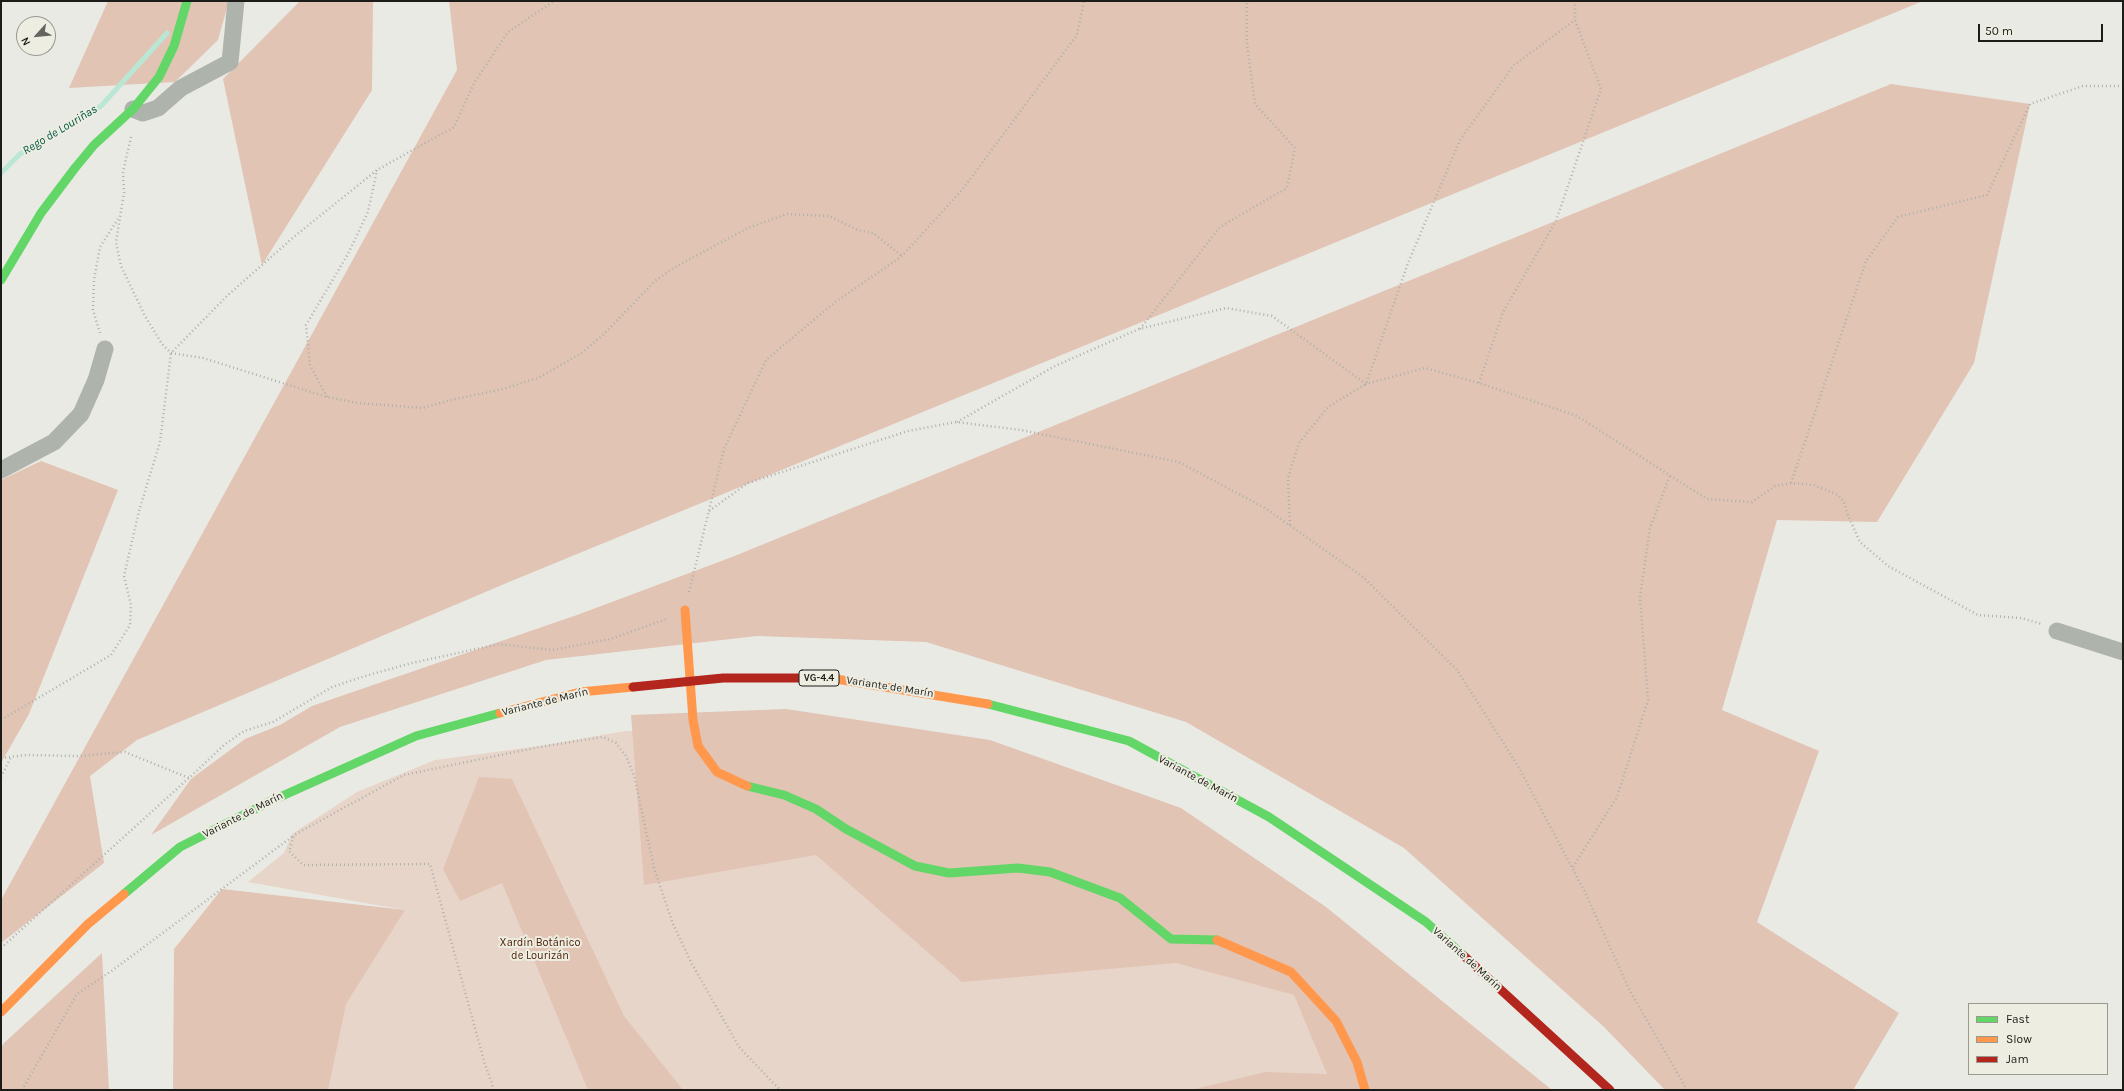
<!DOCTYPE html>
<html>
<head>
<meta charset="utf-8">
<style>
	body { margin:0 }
	#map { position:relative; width:2124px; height:1091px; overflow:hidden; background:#eaeae5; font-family:Karla,sans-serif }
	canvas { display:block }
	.frame { position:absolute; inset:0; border:2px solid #1c1c18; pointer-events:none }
	.legend { position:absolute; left:1968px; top:1003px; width:140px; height:72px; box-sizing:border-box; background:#edede2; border:1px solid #999991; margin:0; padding:5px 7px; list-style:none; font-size:12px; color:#1c1c18 }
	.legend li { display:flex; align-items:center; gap:8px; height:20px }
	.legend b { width:20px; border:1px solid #999991 }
	.north { position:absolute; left:16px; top:16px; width:40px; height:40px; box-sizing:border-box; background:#edede2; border:1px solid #999991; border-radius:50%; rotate:243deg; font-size:11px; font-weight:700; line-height:16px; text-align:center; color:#1c1c18 }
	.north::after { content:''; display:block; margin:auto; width:14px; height:18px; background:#646460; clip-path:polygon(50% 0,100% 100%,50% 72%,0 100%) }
	.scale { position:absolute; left:1978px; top:24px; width:125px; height:18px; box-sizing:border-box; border:2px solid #1c1c18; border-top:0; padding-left:5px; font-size:12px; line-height:14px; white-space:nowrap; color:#1c1c18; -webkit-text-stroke:3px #edede2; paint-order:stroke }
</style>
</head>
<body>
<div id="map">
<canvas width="2124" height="1091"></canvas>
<div class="frame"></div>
<ul class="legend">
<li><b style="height:5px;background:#63d668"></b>Fast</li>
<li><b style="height:5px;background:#ff974d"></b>Slow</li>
<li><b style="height:5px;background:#b3261e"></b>Jam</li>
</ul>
<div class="north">N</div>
<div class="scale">50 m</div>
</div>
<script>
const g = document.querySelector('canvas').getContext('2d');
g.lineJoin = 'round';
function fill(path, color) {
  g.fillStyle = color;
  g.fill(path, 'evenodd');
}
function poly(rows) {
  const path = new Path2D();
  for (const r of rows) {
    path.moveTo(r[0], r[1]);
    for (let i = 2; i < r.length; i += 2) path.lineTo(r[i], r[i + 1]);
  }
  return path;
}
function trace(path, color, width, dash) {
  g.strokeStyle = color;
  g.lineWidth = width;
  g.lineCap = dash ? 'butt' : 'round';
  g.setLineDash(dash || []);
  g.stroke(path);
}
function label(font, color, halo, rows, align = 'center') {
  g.font = font + ' Karla,sans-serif';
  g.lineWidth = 4;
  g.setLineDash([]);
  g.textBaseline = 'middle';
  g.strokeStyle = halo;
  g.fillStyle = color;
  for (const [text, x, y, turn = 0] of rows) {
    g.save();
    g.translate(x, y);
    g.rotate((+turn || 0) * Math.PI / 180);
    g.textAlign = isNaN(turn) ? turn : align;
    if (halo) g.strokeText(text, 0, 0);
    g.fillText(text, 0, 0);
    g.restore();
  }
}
fill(poly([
	[625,731,667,732,816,829,1141,943,1286,976,1357,1090,293,1090,306,1017,404,910,248,882,284,853,292,834,357,792,435,760,540,746]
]), '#e8d5ca');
fill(poly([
	[108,1,229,1,218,40,175,82,69,88],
	[300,1,373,1,372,90,262,265,223,79],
	[449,1,1923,1,509,582,137,740,90,776,104,863,1,943,1,900,457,70],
	[1891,84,2030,104,1974,363,1877,522,1777,520,1722,710,1819,751,1757,922,1899,1013,1853,1090,1665,1090,1604,1027,1404,848,1186,722,926,642,757,636,546,660,340,727,151,835,191,779,245,739,280,725,312,706,577,615,732,557],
	[41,461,118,490,29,714,1,763,1,480],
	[786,709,990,740,1181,808,1326,907,1552,1090,1191,1090,1265,1072,1327,1074,1294,995,1176,963,962,982,816,855,644,885,631,715],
	[479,777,512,779,624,1016,683,1090,588,1090,502,883,460,901,443,869],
	[222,889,405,910,346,1004,328,1090,173,1090,174,949],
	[102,953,109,1090,1,1090,1,1048,4,1043]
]), '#e1c4b4');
trace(poly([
	[1,173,20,154,101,106,167,33]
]), '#bae7d5', 5);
trace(poly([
	[131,137,123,172,124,193,116,242,121,266,145,316,162,344,171,353,203,358,327,397,358,403,422,408,451,400,503,389,538,378,580,354,602,336,655,281,677,266,748,228,787,214,829,216,858,230,873,233,902,256],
	[1140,329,1220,227,1287,188,1295,148,1255,104,1247,44,1247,1],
	[100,333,93,310,94,280,100,247,118,219],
	[1479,383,1503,312,1556,221,1601,89,1575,20,1575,1],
	[327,397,310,365,306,325,348,254,368,212,377,170],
	[957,422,1055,366,1139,329,1226,308,1272,316,1366,384,1425,368,1479,383,1577,416,1707,499,1752,502,1775,486,1791,483,1814,485,1838,495,1844,502,1847,513,1860,542,1888,566,1978,615,2021,618,2042,624],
	[1791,483,1866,261,1898,217,1987,195,2030,104,2083,86,2123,86],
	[709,511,748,483,908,431,956,422,1021,430,1179,462,1265,508,1363,577,1457,670,1518,766,1584,890,1630,991,1687,1090],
	[1290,525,1288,478,1299,443,1328,407,1366,384,1408,263,1460,140,1514,65,1575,20],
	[689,592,724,449,766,360,834,303,902,256,962,190,1077,35,1084,1],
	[1,720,111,655,130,625,131,605,124,576,139,511,160,442,171,353,228,295,295,236,377,170,454,127,474,83,508,32,554,1],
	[1,758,27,755,79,756,125,752,189,778,224,745,244,731,273,722,332,687,365,676,412,663,499,644,552,650,610,639,667,619],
	[1,777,11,757],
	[1573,867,1617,797,1648,700,1640,597,1650,528,1670,475],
	[1,948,189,778],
	[22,1090,77,994,113,970,293,836],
	[494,1090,484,1061,430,864,303,865,289,851,294,835,404,775,539,747,603,737,616,743,626,756,634,775,654,868,673,924,692,964,739,1047,780,1090]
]), '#aeb0ab', 2.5, [1, 3]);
trace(poly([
	[133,109,143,113,158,108,181,88,230,62,236,1],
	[1,470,54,442,81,414,96,380,105,349],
	[2057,631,2123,652]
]), '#aeb3ac', 17);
trace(poly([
	[1,280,41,213,75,168,94,145,133,109,159,77,174,46,187,1],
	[988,704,1129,741,1269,817,1426,922,1464,956],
	[747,786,784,795,816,809,846,829,915,866,949,873,1018,868,1050,872,1120,898,1171,939,1217,940],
	[124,894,180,847,271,801,416,736,500,713]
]), '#63d668', 9);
trace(poly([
	[685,610,693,720,698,746,717,772,747,786],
	[817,678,830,678,988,704],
	[500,713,580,692,633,687],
	[1217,940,1291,972,1336,1021,1357,1062,1365,1090],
	[1,1012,88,924,124,894]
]), '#ff974d', 9);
trace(poly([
	[633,687,723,678,817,678],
	[1464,956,1610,1090]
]), '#b3261e', 9);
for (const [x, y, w] of [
	[819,678,40]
]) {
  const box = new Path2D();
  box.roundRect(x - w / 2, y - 8, w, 16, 3);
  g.fillStyle = '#edede2';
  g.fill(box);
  trace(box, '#1c1c18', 1);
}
label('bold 10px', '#1c1c18', null, [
	["VG-4.4",819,678]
]);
label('11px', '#1c1c18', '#edede2', [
	["Variante de Marín",890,687,9],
	["Variante de Marín",545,702,-14],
	["Variante de Marín",1198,779,28],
	["Variante de Marín",243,815,-27],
	["Variante de Marín",1467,959,42]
]);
label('11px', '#4b1b00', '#edede2', [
	["Xardín Botánico",540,943],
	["de Lourizán",540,956]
]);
label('italic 12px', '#005843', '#edede2', [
	["Rego de Louriñas",60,130,-31]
]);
</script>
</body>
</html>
